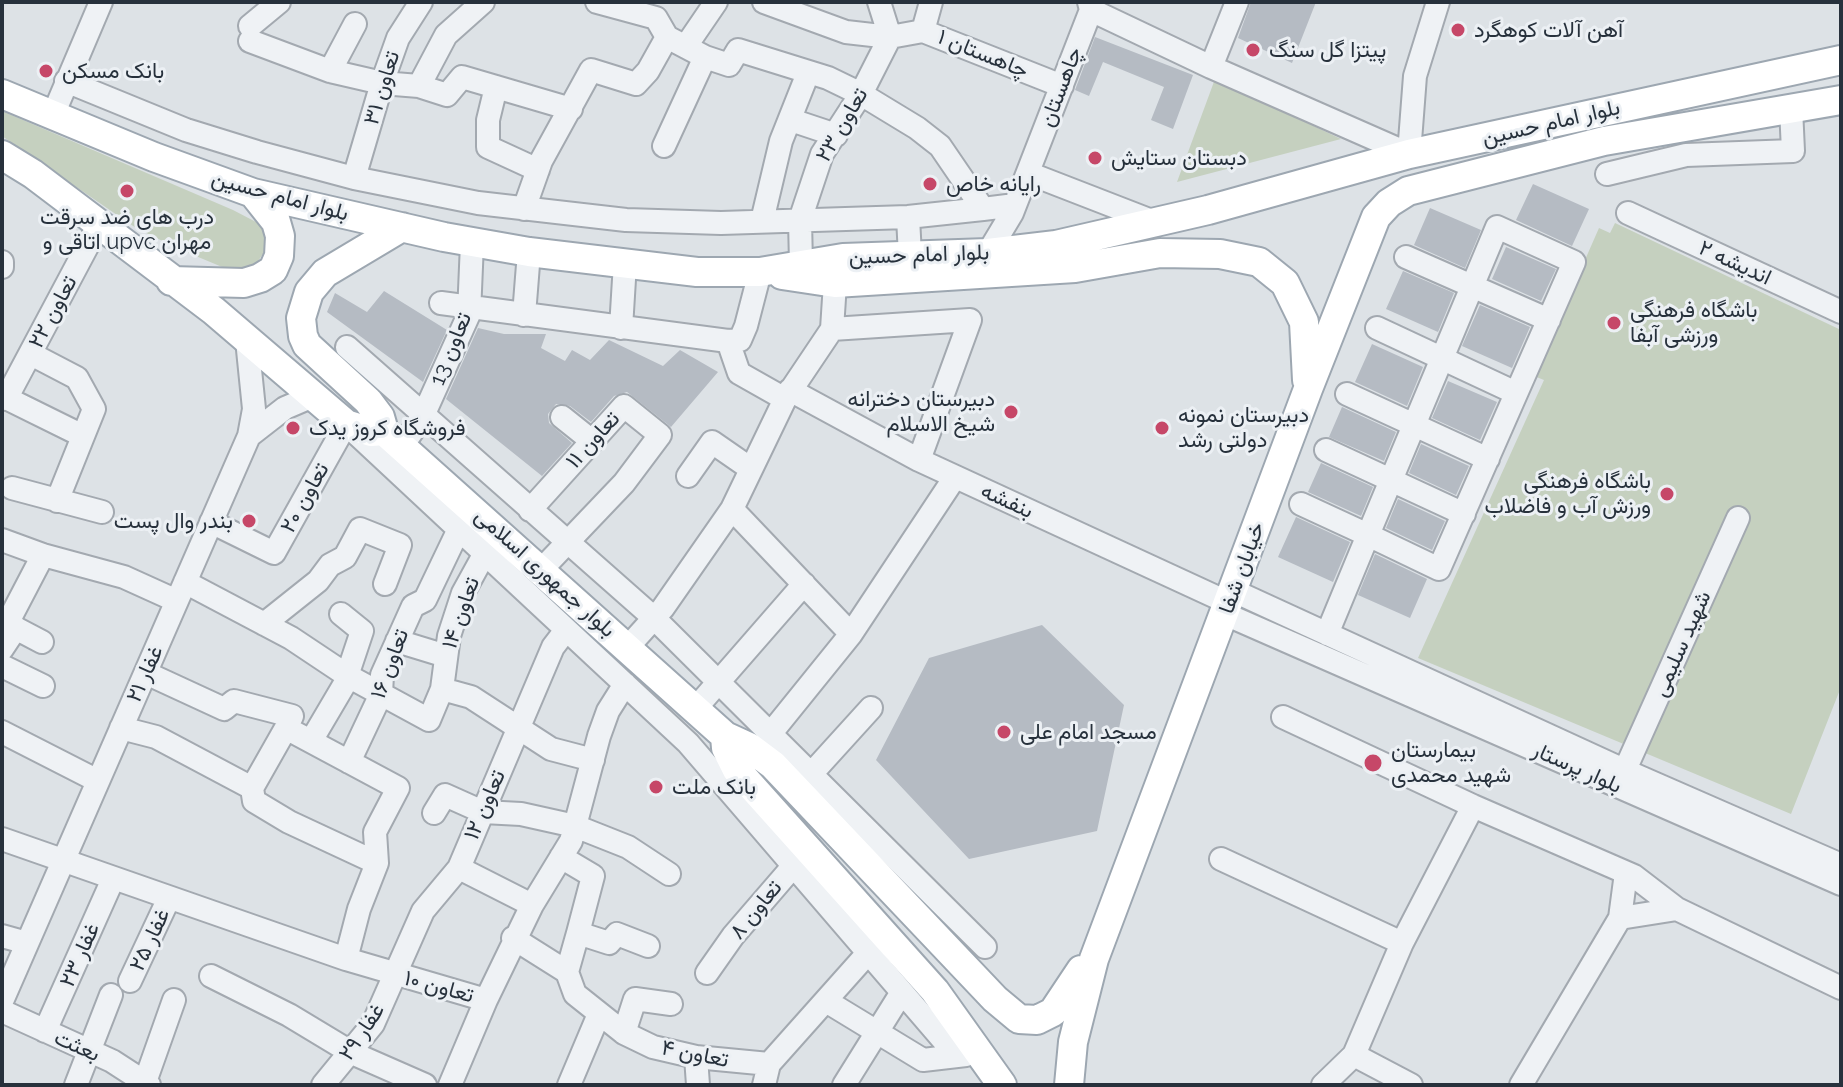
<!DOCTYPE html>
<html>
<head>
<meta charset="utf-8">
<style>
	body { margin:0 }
	#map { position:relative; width:1843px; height:1087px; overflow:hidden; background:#dde2e6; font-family:Raleway,sans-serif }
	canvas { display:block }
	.frame { position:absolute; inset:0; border:4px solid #27313c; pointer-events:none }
</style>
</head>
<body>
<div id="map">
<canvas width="1843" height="1087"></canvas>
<div class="frame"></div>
</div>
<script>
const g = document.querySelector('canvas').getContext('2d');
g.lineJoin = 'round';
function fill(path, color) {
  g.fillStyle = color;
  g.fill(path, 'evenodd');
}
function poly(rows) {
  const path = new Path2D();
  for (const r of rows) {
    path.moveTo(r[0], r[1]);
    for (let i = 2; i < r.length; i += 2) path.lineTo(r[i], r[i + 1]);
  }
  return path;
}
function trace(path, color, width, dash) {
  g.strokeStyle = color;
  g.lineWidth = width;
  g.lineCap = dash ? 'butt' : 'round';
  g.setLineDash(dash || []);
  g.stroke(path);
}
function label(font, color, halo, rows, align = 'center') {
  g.font = font + ' Raleway,Vazirmatn,sans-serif';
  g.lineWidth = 6;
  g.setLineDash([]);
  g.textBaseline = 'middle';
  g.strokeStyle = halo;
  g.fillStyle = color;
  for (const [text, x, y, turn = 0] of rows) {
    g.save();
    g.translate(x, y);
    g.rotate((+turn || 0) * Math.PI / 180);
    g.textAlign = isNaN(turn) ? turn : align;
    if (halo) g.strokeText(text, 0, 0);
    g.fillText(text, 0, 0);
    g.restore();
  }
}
fill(poly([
	[1215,79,1341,139,1177,182],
	[2,111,233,210,256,222,267,233,267,248,254,267,239,274,179,249,136,228,2,136],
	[1615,223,1841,330,1841,687,1791,814,1418,658,1544,380,1534,376,1599,228,1610,233]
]), '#c5d0bf');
fill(poly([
	[1251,2,1316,2,1292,63,1238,38],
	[1095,37,1193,75,1173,129,1151,120,1164,87,1103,62,1089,96,1075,90],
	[1533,184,1589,209,1572,246,1516,220],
	[1430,208,1481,230,1465,268,1414,245],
	[1506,247,1556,269,1541,301,1492,279],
	[1403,271,1454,293,1438,332,1386,309],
	[384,291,447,330,423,382,327,312,335,293,367,312],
	[1480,305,1530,327,1512,368,1462,346],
	[478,328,504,334,546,334,541,348,565,361,572,350,590,360,609,340,663,366,680,350,718,372,671,427,627,392,614,396,591,422,570,406,556,404,548,414,549,423,572,443,542,476,446,399],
	[1372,344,1423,367,1407,406,1355,382],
	[1448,381,1497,402,1480,440,1432,418],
	[1342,407,1396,432,1384,461,1329,437],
	[1421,444,1469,466,1456,495,1409,473],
	[1321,463,1373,487,1361,516,1308,492],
	[1398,499,1445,521,1432,550,1386,528],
	[1296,517,1350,542,1333,582,1278,557],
	[1375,554,1427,579,1410,618,1358,595],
	[1042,625,1124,705,1097,831,969,859,876,760,929,658]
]), '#b5bbc3');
const minor = poly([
	[597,2,656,18,667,37],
	[764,2,846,32,890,37,923,31,1062,86],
	[1094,2,1091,10,1211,67,1409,154,1415,76,1438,2],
	[250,26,279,2],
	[923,31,931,2],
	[250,41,330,71,382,83,419,86,447,95,462,77,571,109],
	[686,46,716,2],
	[1211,67,1237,2],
	[330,71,355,24],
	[66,81,186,130,257,152,354,178,478,203,626,220,721,223,908,217,983,209],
	[419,86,446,35,483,2],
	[496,87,488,120,488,147,538,170],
	[53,115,101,2],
	[791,120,836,135],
	[664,146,705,57],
	[1028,173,1157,223],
	[1607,174,1686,155,1793,151,1791,108],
	[354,178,382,83,398,38,421,2],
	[524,209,541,161,591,70,636,84,648,71,667,37,705,57,729,65,738,50,828,78,861,94,917,128,940,146,983,209,1015,205],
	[1628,213,1841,312],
	[908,217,910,256],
	[762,221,781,141,808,73],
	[988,253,1012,213,1091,10,1089,2],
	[1406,257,1549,320],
	[2,262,2,267],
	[801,264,800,220,822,154,861,94,890,37,879,2],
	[441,303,728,341,740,340,746,326,760,272],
	[524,315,529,252],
	[621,328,625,263],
	[1377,328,1516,393],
	[832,329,970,320,919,460],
	[728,341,739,373,785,399],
	[347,347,654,618,985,947],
	[31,354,77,378,94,409,57,501],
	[790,390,919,460,1229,603],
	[1347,394,1488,459],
	[2,396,83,436],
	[6,399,99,224],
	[562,417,592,441],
	[249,436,285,408,313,396],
	[402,446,423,416,469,314,472,243],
	[1326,450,1464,514],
	[688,476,712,442,751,469],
	[12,488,102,512],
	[1301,504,1368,535,1439,569,1574,262,1497,227,1368,535,1327,634],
	[732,509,851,634],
	[530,510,624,406,660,435,624,483,541,570],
	[211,522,274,553,346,424,688,743,957,1056],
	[2,540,43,555,124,577,177,601],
	[185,582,291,638,348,676,429,720,442,689,449,636,463,593,485,553],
	[1234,591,1626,771,1841,865],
	[1225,614,1841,884],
	[2,621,42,642],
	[7,624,43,555],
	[264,624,318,581,330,565,345,557,360,529,400,545,385,584],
	[397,641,446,656],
	[627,648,663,608,732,509,785,399,832,329,835,283],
	[2,649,16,628],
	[2,666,43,686],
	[146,673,224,709,234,701,292,716,286,728,398,788,375,832,377,863,359,909,346,959],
	[442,689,471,697,551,749,593,760],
	[695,709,804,584],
	[1283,717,1473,806,1634,876,1677,909],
	[121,728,156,737,252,788,286,728],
	[2,732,98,781],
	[771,733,851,634,955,477],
	[311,741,344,685,362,631,341,614],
	[349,762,381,694,382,675,413,606,425,600,459,529],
	[812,773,871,708],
	[1620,781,1738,518],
	[252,788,254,801,289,822,377,863],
	[434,813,445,795,483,812,521,814,575,826,628,847,669,874],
	[2,839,346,959,486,1000,532,905,571,841,599,736,608,711,625,684],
	[561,857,593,876,578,933],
	[1221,859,1402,943],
	[459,868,532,905],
	[1620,918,1626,873],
	[2,936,27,943],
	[513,938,567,972,575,994,624,1033,653,1047,696,1057,769,1064],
	[567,972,578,933,609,943,617,934,648,946],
	[707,973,733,936,802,856],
	[211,976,289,1015,352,1053,425,1085],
	[130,981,169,898],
	[2,1001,249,436,254,409,247,340],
	[826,1001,923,1060,966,1055],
	[2,1011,112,1061,149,1085],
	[45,1031,113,879],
	[624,1033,635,999,671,1004],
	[1354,1055,1402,943,1473,806],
	[696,1057,698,1085],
	[145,1082,174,1000],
	[76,1085,111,995],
	[323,1085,373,1024,423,911,459,868,553,647,566,630],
	[450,1085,486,1000],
	[569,1085,599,1014],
	[764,1085,769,1064,868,953],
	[844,1085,902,992],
	[1323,1085,1354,1055,1411,1085],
	[1521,1085,1620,918,1677,909,1841,988]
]);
const major = poly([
	[2,94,154,157,253,193,444,237,529,252,697,272,760,272,843,258,988,253,1056,245,1208,210,1409,154,1841,60],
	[2,155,33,174,214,311,346,424,371,432,384,431,725,736,726,748,737,770,935,991,1002,1085],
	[782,275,835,283,1075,268,1160,253,1220,254,1259,262,1285,283,1304,322,1307,380],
	[171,281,244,283,260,278,273,270,279,256,280,236,276,222,253,193],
	[384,431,380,417,368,401,307,345,303,336,301,318,309,292,325,273,402,227],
	[725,736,749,747,773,765,995,999,1019,1019,1037,1020,1053,1012,1081,970],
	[1069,1085,1073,1042,1094,959,1308,389,1376,217,1389,203,1408,191,1604,141,1841,100]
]);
trace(minor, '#a3a9b0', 26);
trace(major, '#9da7b1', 32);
trace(minor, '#eff2f5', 22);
trace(major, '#fff', 28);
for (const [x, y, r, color] of [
	[1458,30,8,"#c64768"],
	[1253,50,8,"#c64768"],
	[46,71,8,"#c64768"],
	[1095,158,8,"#c64768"],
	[930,184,8,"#c64768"],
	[127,191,8,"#c64768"],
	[1614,323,8,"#c64768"],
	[1011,412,8,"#c64768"],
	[293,428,8,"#c64768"],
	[1162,428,8,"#c64768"],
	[1667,494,8,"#c64768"],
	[249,521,8,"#c64768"],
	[1004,732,8,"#c64768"],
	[1373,763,10,"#c64768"],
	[656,787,8,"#c64768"]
]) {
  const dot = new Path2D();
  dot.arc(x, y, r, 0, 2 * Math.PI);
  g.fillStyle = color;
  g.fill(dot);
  trace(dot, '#ecf0f4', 3);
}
label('22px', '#27313c', '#ecf0f4', [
	["آهن آلات کوهگرد",1474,30],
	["پیتزا گل سنگ",1269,50],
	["بانک مسکن",62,71],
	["دبستان ستایش",1111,158],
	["رایانه خاص",946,184],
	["درب های ضد سرقت",127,217,"center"],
	["اتاقی و upvc مهران",127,242,"center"],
	["باشگاه فرهنگی",1630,310],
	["ورزشی آبفا",1630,335],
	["دبیرستان دخترانه",995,399,"right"],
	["شیخ الاسلام",995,424,"right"],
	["دبیرستان نمونه",1178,415],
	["دولتی رشد",1178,440],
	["فروشگاه کروز یدک",309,428],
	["باشگاه فرهنگی",1651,481,"right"],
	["ورزش آب و فاضلاب",1651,506,"right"],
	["بندر وال پست",233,521,"right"],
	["مسجد امام علی",1020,732],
	["بیمارستان",1391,750],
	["شهید محمدی",1391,775],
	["بانک ملت",672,787]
], 'left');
label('22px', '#27313c', '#ecf0f4', [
	["چاهستان ۱",983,54,22],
	["چاهستان",1061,87,-69],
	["تعاون ۳۱",382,88,-73],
	["بلوار امام حسین",1551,123,-13],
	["تعاون ۲۳",842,125,-60],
	["بلوار امام حسین",280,196,15],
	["بلوار امام حسین",919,255,-2],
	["اندیشه ۲",1735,263,25],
	["تعاون ۲۲",53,312,-62],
	["تعاون 13",451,349,-68],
	["تعاون ۱۱",593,440,-48],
	["تعاون ۲۰",305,498,-61],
	["بنفشه",1007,501,25],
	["خیابان شفا",1242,568,-70],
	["بلوار جمهوری اسلامی",545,573,42],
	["تعاون ۱۴",461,613,-71],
	["شهید سلیمی",1682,644,-66],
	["تعاون ۱۶",390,664,-70],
	["غفار ۲۱",145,674,-66],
	["بلوار پرستار",1577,768,24],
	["تعاون ۱۲",485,805,-67],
	["تعاون ۸",756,910,-51],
	["غفار ۲۵",150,940,-65],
	["غفار ۲۳",80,955,-66],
	["تعاون ۱۰",439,987,15],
	["غفار ۲۹",362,1032,-56],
	["بعثت",77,1046,24],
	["تعاون ۴",695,1054,11]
]);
</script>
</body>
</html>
